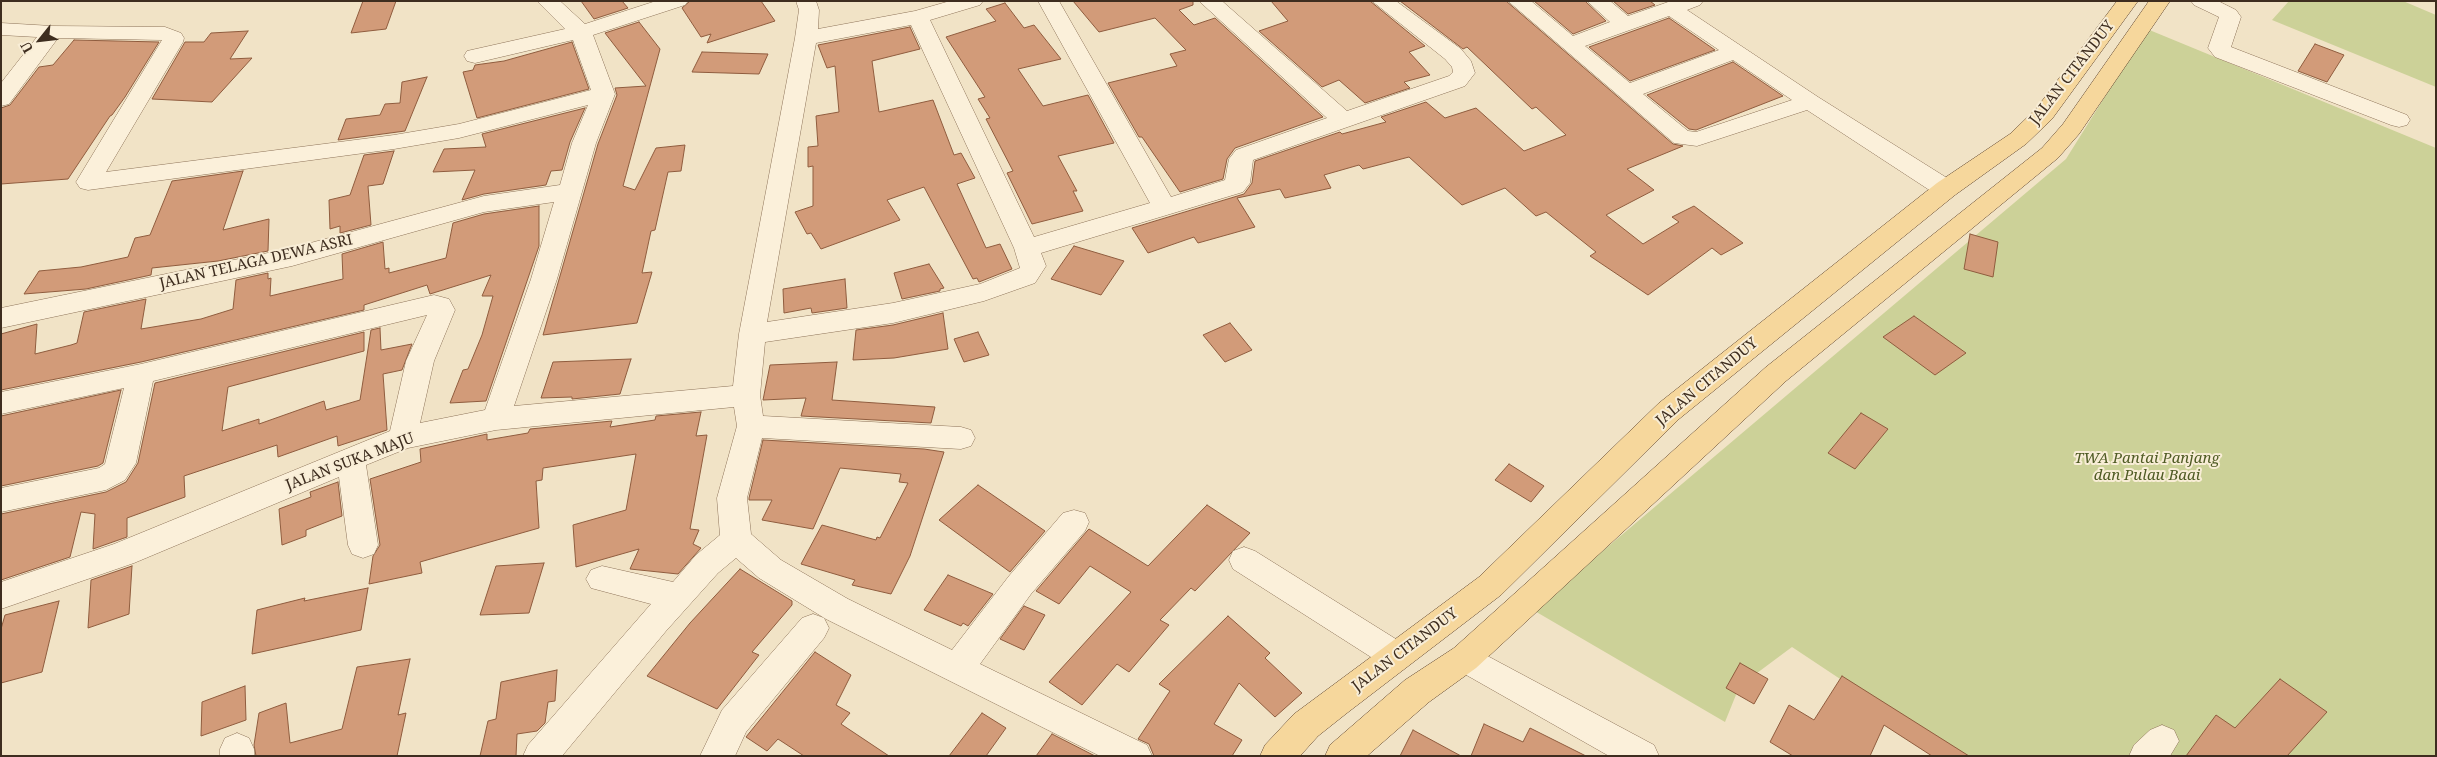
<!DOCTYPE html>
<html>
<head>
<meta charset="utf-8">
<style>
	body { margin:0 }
	#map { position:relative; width:2437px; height:757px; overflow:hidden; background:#f1e3c6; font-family:"Noto Serif",serif }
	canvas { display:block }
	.frame { position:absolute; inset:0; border:2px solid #3e2d1f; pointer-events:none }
	.north { position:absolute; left:15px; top:15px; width:50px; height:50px; -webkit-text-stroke:4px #f8edd6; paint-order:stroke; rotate:241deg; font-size:14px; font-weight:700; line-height:20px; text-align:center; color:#3e2d1f }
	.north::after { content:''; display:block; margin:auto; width:18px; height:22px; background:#3e2d1f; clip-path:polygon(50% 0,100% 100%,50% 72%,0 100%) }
</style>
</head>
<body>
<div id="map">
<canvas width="2437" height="757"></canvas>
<div class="frame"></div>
<div class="north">U</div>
</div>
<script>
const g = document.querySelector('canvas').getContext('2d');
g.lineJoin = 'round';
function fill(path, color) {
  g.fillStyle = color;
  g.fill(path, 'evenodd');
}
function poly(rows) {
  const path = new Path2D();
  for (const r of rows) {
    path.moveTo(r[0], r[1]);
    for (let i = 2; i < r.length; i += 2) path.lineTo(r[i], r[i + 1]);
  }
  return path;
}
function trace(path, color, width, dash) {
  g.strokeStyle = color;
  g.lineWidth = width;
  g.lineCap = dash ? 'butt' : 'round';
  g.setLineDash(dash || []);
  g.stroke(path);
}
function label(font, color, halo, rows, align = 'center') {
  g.font = font + ' "Noto Serif",serif';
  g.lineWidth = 4;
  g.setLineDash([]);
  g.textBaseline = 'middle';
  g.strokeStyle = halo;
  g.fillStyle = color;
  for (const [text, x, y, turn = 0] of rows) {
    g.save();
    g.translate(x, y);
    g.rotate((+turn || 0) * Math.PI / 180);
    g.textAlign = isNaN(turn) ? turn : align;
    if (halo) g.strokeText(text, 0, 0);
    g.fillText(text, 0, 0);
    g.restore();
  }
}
fill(poly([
	[2289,1,2403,1,2436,15,2436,87,2272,20],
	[2147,29,2436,148,2436,756,1956,756,1792,647,1753,676,1744,675,1725,722,1533,610,2066,159]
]), '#ccd198');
const building = poly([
	[363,1,396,1,386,29,351,33,363,1],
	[581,1,622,1,628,8,594,19,581,1],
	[690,1,761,1,775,21,707,43,711,34,701,37,682,8,690,1],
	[1073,1,1193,1,1193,5,1179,10,1194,25,1215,18,1323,117,1235,148,1227,159,1223,179,1180,192,1142,137,1139,137,1108,83,1177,66,1170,54,1186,50,1155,18,1099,32,1073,1],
	[1271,1,1370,1,1425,46,1409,52,1430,75,1404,82,1410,88,1365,103,1339,80,1322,87,1259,31,1288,21,1271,1],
	[1400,1,1506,1,1673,144,1683,146,1627,169,1654,190,1606,215,1643,244,1679,222,1672,217,1694,206,1743,243,1721,255,1712,248,1648,295,1590,256,1596,252,1546,212,1536,216,1505,188,1462,205,1409,157,1363,169,1359,165,1324,175,1331,188,1285,198,1280,189,1237,198,1255,227,1198,243,1194,237,1148,253,1132,228,1244,194,1252,183,1255,161,1340,132,1342,134,1386,122,1381,117,1426,102,1445,118,1476,108,1524,151,1566,135,1536,107,1532,109,1467,47,1463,49,1400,1],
	[1534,1,1585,1,1606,21,1573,34,1534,1],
	[1613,1,1650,1,1655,5,1628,14,1613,1],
	[1005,3,1024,28,1034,25,1061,59,1018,69,1043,106,1088,95,1114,143,1058,156,1077,191,1073,191,1083,211,1032,224,1007,173,1013,171,986,119,990,118,978,99,985,97,946,37,996,21,986,9,1005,3],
	[1669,18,1715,50,1630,81,1589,47,1669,18],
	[639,22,660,49,623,186,635,190,656,148,685,145,681,171,668,172,655,230,651,231,642,273,652,272,637,323,543,335,598,144,617,95,615,88,646,86,605,33,639,22],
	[910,27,920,49,872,61,879,112,933,100,954,155,961,153,975,178,957,184,986,248,1000,244,1012,269,979,282,977,278,973,279,924,187,887,200,900,220,821,249,811,233,807,234,795,212,813,206,813,166,808,167,808,147,818,146,816,116,839,112,835,66,827,68,818,45,910,27],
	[248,31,230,59,252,58,212,102,152,99,185,42,204,42,211,33,248,31],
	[74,40,159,42,125,97,112,115,110,116,68,179,1,184,1,108,10,105,39,67,53,65,74,40],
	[572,42,589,89,477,118,463,72,473,70,475,65,504,61,572,42],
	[2315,44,2344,55,2327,82,2298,71,2315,44],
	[702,52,768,54,759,74,692,72,702,52],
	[1733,62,1783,96,1696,130,1689,129,1647,95,1733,62],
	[427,77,405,131,338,140,346,119,380,115,385,104,400,103,402,82,427,77],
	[585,108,570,142,562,170,551,171,546,185,484,194,462,200,475,170,433,172,444,149,486,147,482,134,585,108],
	[394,151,383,184,368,186,371,225,340,233,340,226,330,229,329,200,350,195,364,155,394,151],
	[243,171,223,230,269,219,268,251,218,261,152,268,151,275,86,289,24,294,39,271,81,267,128,257,135,238,150,235,172,181,243,171],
	[539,206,539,246,486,401,450,403,463,370,468,369,482,335,493,296,482,296,491,275,430,294,427,285,364,305,364,310,141,362,1,390,1,334,37,324,35,354,71,345,77,343,84,312,146,299,141,329,201,319,233,309,236,280,268,273,268,279,271,278,270,296,343,279,342,254,383,242,385,269,389,268,389,273,446,258,453,223,484,214,539,206],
	[1970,234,1998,242,1993,277,1964,269,1970,234],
	[1074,246,1124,261,1101,295,1051,279,1074,246],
	[929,264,944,288,940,289,940,291,902,299,894,273,929,264],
	[845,279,847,308,812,313,811,308,784,313,783,289,845,279],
	[943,313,948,349,894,358,853,360,856,330,893,325,943,313],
	[1914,316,1966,353,1935,375,1883,337,1914,316],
	[1230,323,1252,350,1225,362,1203,335,1230,323],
	[380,328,381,350,412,344,402,370,383,374,387,430,338,446,337,436,278,457,277,445,184,476,185,497,127,518,127,537,93,549,95,514,81,512,70,557,1,580,1,514,106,492,126,482,138,463,155,383,364,332,364,351,228,387,222,431,259,419,259,424,324,401,326,410,360,400,371,330,380,328],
	[978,332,989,355,964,362,954,339,978,332],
	[631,359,620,394,572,399,572,397,541,398,553,362,631,359],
	[837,362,832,400,935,407,931,423,801,416,806,398,763,400,770,365,837,362],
	[121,390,103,463,98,466,1,486,1,416,121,390],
	[701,412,696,436,707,435,690,529,699,530,693,544,701,548,678,574,630,569,639,549,576,567,573,525,626,510,636,454,543,468,542,480,536,481,539,528,420,562,422,573,369,584,373,556,380,545,370,479,421,462,420,449,487,434,487,440,528,433,530,429,612,421,610,427,655,420,656,416,701,412],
	[1861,413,1888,429,1855,469,1828,453,1861,413],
	[763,440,924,449,944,452,910,556,891,594,852,585,855,580,801,564,822,525,876,540,877,537,880,538,908,483,899,482,901,474,840,468,813,529,762,520,772,500,749,500,749,498,763,440],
	[1509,464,1544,486,1531,502,1495,480,1509,464],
	[338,482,342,516,306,530,306,536,282,545,279,509,311,497,310,492,338,482],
	[978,485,1045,531,1010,572,939,520,978,485],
	[1207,505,1250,533,1195,591,1191,588,1160,620,1169,625,1129,672,1117,664,1082,705,1049,682,1131,592,1090,566,1059,604,1036,591,1087,531,1089,529,1148,566,1207,505],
	[544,563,529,613,480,615,496,566,544,563],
	[132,566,129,614,88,628,91,580,132,566],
	[740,569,792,601,792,605,752,652,759,655,717,709,647,676,690,623,740,569],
	[948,575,993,594,968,626,963,623,961,626,924,610,948,575],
	[368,588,361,630,252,654,257,610,305,598,304,601,368,588],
	[59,601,42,672,1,683,1,629,5,615,59,601],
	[1024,606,1045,615,1024,650,1000,639,1024,606],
	[1228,616,1270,653,1265,658,1302,693,1275,717,1239,683,1214,724,1242,740,1232,756,1154,756,1149,744,1138,739,1170,691,1159,684,1228,616],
	[815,652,851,675,836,705,850,713,841,724,889,756,804,756,778,739,767,751,746,737,815,652],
	[410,659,398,715,406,713,397,756,256,756,254,745,259,713,286,703,290,743,342,729,357,667,410,659],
	[1740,663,1768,679,1754,704,1726,688,1740,663],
	[557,670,555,701,548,702,545,723,537,731,517,734,516,756,480,756,488,721,496,719,501,682,557,670],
	[1842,676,1969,756,1932,756,1884,725,1870,756,1793,756,1770,742,1789,705,1814,720,1842,676],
	[2280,679,2327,712,2287,756,2186,756,2216,715,2235,728,2280,679],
	[245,686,246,720,201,736,202,702,245,686],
	[982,713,1006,728,986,756,949,756,982,713],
	[1484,724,1523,742,1530,728,1586,756,1471,756,1484,724],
	[1413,730,1461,756,1400,756,1413,730],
	[1052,734,1095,756,1036,756,1052,734]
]);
fill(building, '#d29b79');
trace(building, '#8f5c3e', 1);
const minor = poly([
	[537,1,560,1,585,24,656,1,688,1,685,5,593,35,615,94,596,143,557,279,514,406,733,386,739,334,795,38,799,10,796,1,816,1,819,10,818,29,915,11,950,1,983,1,980,5,930,20,1034,237,1150,203,1038,1,1059,1,1171,197,1225,180,1229,159,1236,150,1327,118,1199,1,1222,1,1347,111,1449,76,1453,72,1452,67,1445,59,1372,1,1396,1,1461,49,1471,61,1475,73,1465,86,1253,160,1250,183,1243,192,1041,253,1046,266,1035,283,984,301,893,323,765,342,760,395,763,416,961,427,971,430,975,438,971,446,961,449,762,438,747,498,751,534,781,560,848,599,952,650,1009,576,1063,513,1074,510,1085,513,1089,522,1085,531,1031,594,980,664,1147,745,1152,756,1100,756,826,619,759,578,736,558,718,573,666,631,562,756,523,756,528,745,651,604,591,588,586,579,591,570,602,566,673,582,696,555,720,535,717,498,737,426,734,407,496,430,408,448,366,465,378,545,374,554,363,558,352,554,348,545,339,477,134,563,1,609,1,582,114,544,390,431,406,361,427,315,153,381,136,463,125,480,106,490,1,512,1,488,99,468,105,464,124,388,1,414,1,392,141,364,434,295,449,299,455,310,434,361,420,423,485,410,531,279,554,202,484,212,292,266,1,328,1,308,292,248,484,196,560,185,572,143,588,105,459,138,394,149,88,190,80,188,76,182,162,40,58,38,9,104,1,106,1,83,37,37,1,35,1,23,52,26,165,27,181,33,184,38,183,42,106,172,394,135,459,124,591,90,573,40,475,63,467,61,464,56,467,51,565,29,537,1],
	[911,25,1014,248,1020,268,980,284,893,303,767,322,816,43,911,25],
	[1508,1,1531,1,1573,36,1610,22,1587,1,1610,1,1628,16,1671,1,1703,1,1700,5,1687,10,1818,97,1955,183,1958,189,1955,195,1946,197,1937,195,1807,110,1697,146,1674,143,1508,1],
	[1669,16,1719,50,1630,83,1585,46,1669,16],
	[1733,60,1792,100,1696,132,1688,131,1643,94,1733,60],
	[2191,1,2218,1,2236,10,2241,17,2231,47,2407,115,2410,120,2407,125,2399,127,2391,125,2215,57,2208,48,2219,17,2194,5,2191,1],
	[1244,547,1255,551,1407,646,1412,656,1407,666,1396,670,1385,666,1233,569,1229,560,1233,551,1244,547],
	[813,614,824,618,829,628,824,638,746,732,735,756,700,756,722,710,802,618,813,614],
	[1465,644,1654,745,1659,756,1609,756,1454,668,1449,658,1454,648,1465,644],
	[2162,725,2174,730,2179,741,2170,756,2129,756,2134,745,2150,730,2162,725],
	[237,733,249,738,254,749,254,756,220,756,220,749,225,738,237,733]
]);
const major = poly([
	[2117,1,2138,1,2052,119,2026,144,1955,195,1679,419,1501,595,1347,713,1318,736,1300,756,1260,756,1265,745,1294,714,1479,577,1659,403,1937,183,2010,134,2036,109,2117,1],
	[2149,1,2170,1,2079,134,2058,158,1786,381,1476,668,1429,702,1367,756,1325,756,1330,745,1405,680,1454,648,1766,367,2042,148,2063,124,2149,1]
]);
trace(minor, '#8e745a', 1);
trace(major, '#5c422e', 1);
fill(minor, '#fbf0da');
fill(major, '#f6d79c');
label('15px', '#3e2d1f', '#f8edd6', [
	["JALAN CITANDUY",2072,73,-52],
	["JALAN TELAGA DEWA ASRI",256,262,-13],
	["JALAN CITANDUY",1707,382,-40],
	["JALAN SUKA MAJU",350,462,-21],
	["JALAN CITANDUY",1405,650,-37]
]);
label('italic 15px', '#4f5b24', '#f8edd6', [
	["TWA Pantai Panjang",2147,459],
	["dan Pulau Baai",2147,476]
]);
</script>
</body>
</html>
